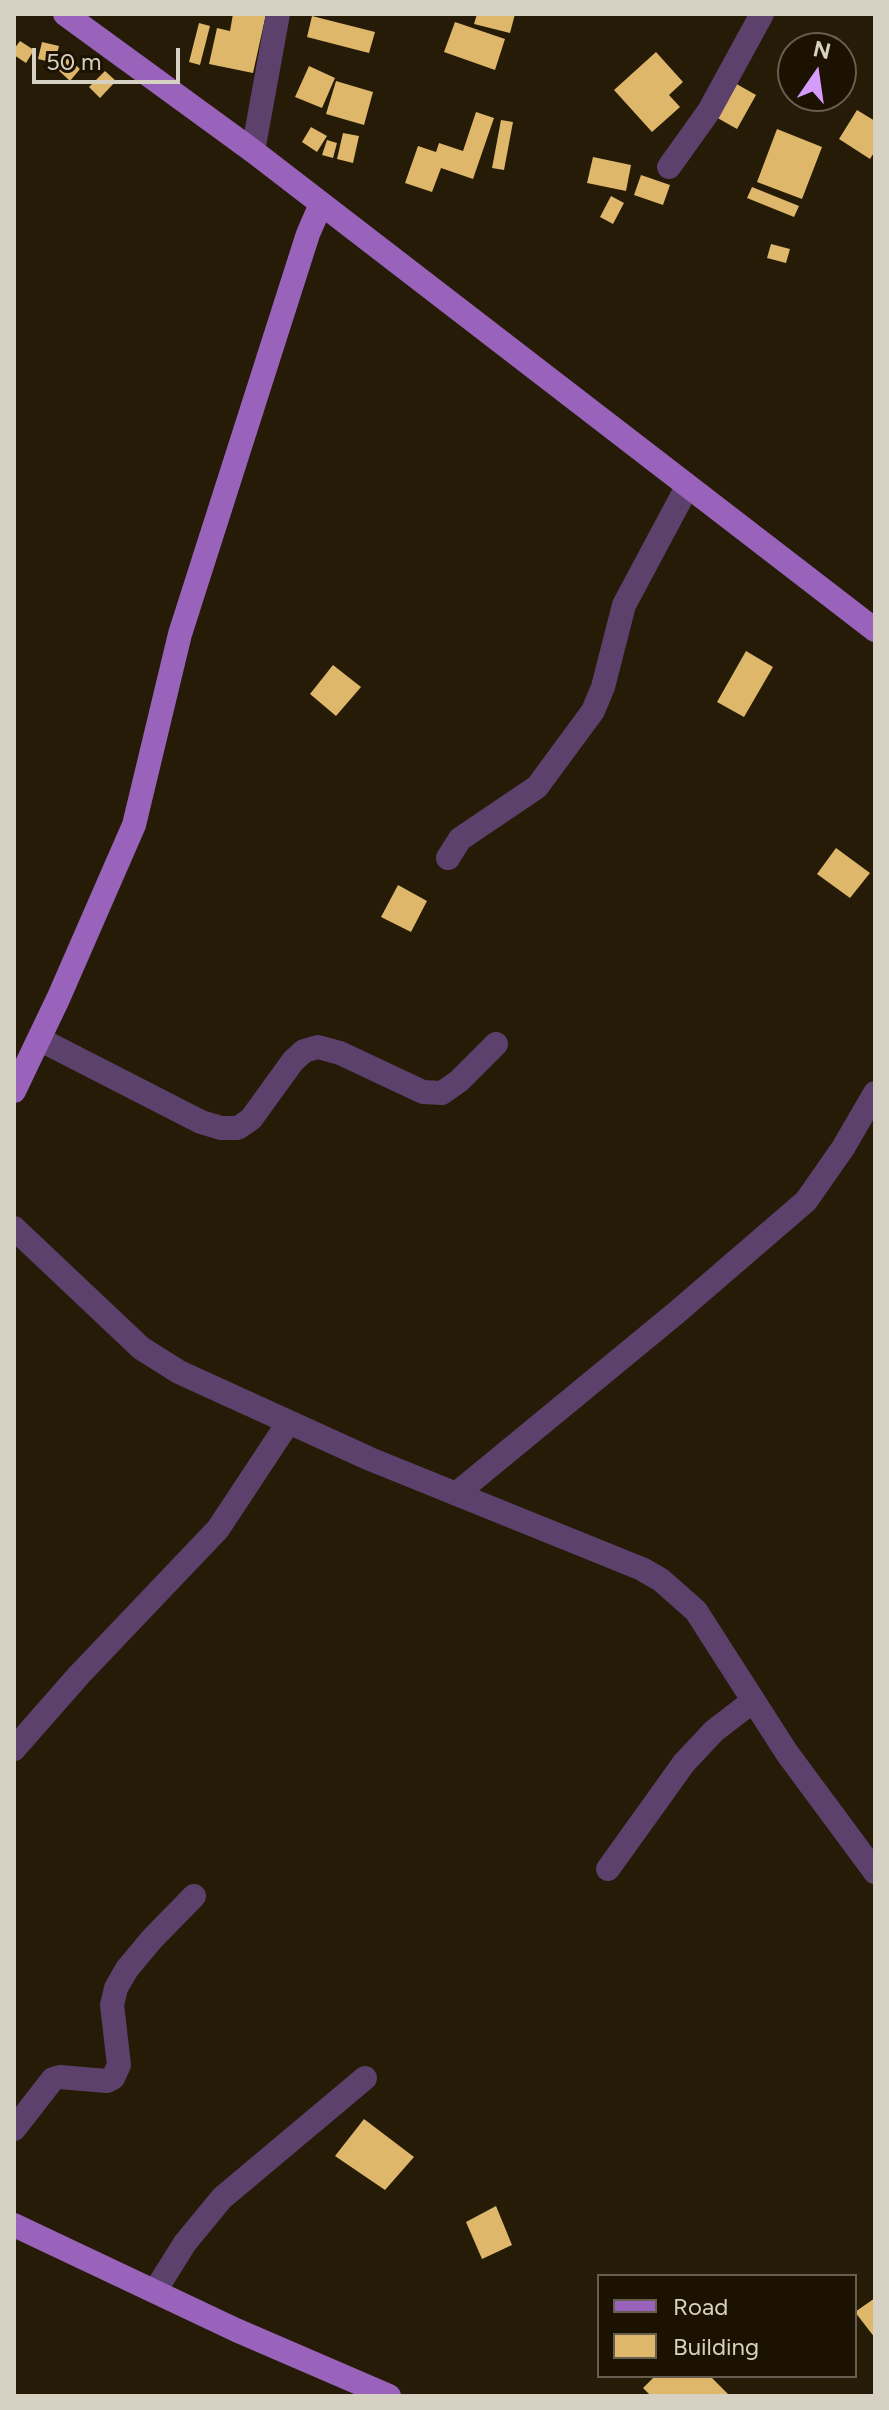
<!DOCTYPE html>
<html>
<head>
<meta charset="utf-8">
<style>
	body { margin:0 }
	#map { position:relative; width:889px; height:2410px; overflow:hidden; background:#251b07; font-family:Figtree,sans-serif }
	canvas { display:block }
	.frame { position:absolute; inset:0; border:16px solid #d7d1c4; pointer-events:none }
	.legend { position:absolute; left:597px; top:2274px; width:260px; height:104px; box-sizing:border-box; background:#1b1201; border:2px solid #665e4f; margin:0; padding:10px 14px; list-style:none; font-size:24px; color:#d7d1c4 }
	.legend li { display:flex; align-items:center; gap:16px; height:40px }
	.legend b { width:40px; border:2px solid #665e4f }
	.north { position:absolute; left:777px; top:32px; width:80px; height:80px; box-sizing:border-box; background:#1b1201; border:2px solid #665e4f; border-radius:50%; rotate:13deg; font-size:22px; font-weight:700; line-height:32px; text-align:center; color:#d7d1c4 }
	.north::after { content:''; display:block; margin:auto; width:28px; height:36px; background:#d59cfb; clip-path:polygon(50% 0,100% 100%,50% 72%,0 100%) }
	.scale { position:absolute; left:32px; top:48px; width:148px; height:36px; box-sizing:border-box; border:4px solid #d7d1c4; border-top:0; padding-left:10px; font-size:24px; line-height:28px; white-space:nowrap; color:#d7d1c4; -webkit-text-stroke:6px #1b1201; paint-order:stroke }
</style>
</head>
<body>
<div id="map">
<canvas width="889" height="2410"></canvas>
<div class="frame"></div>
<ul class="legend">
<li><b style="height:10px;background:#9963bb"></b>Road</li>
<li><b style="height:22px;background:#dfb76a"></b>Building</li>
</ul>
<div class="north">N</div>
<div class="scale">50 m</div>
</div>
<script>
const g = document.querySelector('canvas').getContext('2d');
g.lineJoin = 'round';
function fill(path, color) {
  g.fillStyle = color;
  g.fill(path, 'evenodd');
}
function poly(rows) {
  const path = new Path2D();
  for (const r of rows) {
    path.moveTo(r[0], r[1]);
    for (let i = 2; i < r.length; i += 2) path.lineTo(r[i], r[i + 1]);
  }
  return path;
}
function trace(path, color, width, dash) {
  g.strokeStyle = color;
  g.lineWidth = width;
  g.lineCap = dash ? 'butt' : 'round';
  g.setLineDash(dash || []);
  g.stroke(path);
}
fill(poly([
	[233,14,266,14,253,73,209,64,217,28,230,31],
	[477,14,515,14,510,33,474,24],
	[312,16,375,32,369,53,307,37],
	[455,22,505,39,495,70,444,52],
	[199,23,210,26,200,65,189,62],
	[20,41,34,50,26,63,14,55,14,49],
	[42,42,59,46,55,63,38,59],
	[656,52,683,82,669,95,680,107,652,132,614,90],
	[67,57,80,69,70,81,56,68],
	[309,66,335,78,322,108,295,97],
	[105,71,116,81,100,98,89,87],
	[726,78,756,95,737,129,707,112],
	[336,81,373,92,364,125,326,114],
	[857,110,875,121,875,151,870,159,839,139],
	[476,112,494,118,473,179,441,168,432,192,405,183,418,146,436,152,439,143,463,151],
	[501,120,513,122,504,170,492,168],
	[311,127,327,136,317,152,302,142],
	[777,129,822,147,802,199,757,182],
	[343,133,359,136,353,163,337,159],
	[327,140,337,143,333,158,322,155],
	[593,157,631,165,626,191,587,183],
	[641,175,670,185,663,205,634,195],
	[752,187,799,206,794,217,747,198],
	[611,196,624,203,613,224,600,217],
	[771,244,790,249,786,263,767,258],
	[746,651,773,667,744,717,717,702],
	[333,665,361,687,336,716,310,694],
	[836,848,870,873,850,898,817,874],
	[398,885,427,901,411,932,381,917],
	[364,2119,414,2157,385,2190,335,2156],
	[496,2206,512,2245,482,2259,466,2222],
	[875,2298,875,2338,855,2312],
	[655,2376,710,2376,730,2396,651,2396,643,2388]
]), '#dfb76a');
trace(poly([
	[253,151,278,14],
	[669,167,709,111,762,14],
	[448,858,460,839,537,787,593,711,603,687,624,605,687,487],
	[39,1039,201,1122,221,1128,238,1128,251,1119,293,1061,304,1051,318,1047,340,1053,423,1092,442,1093,459,1081,496,1044],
	[14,1228,141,1348,179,1372,370,1459,642,1569,661,1580,696,1611,787,1753,875,1872],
	[456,1494,676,1313,806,1201,843,1148,875,1093],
	[14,1749,79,1675,218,1529,288,1423],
	[608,1869,684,1763,714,1731,753,1701],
	[14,2129,53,2079,60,2077,107,2081,113,2078,119,2065,112,2005,116,1988,127,1969,152,1939,194,1896],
	[155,2291,185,2243,222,2198,365,2078]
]), '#5b416b', 24);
trace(poly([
	[65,14,253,151,875,630],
	[14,1091,58,999,134,825,180,634,308,234,321,204],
	[14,2225,236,2330,389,2396]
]), '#9963bb', 24);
</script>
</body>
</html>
